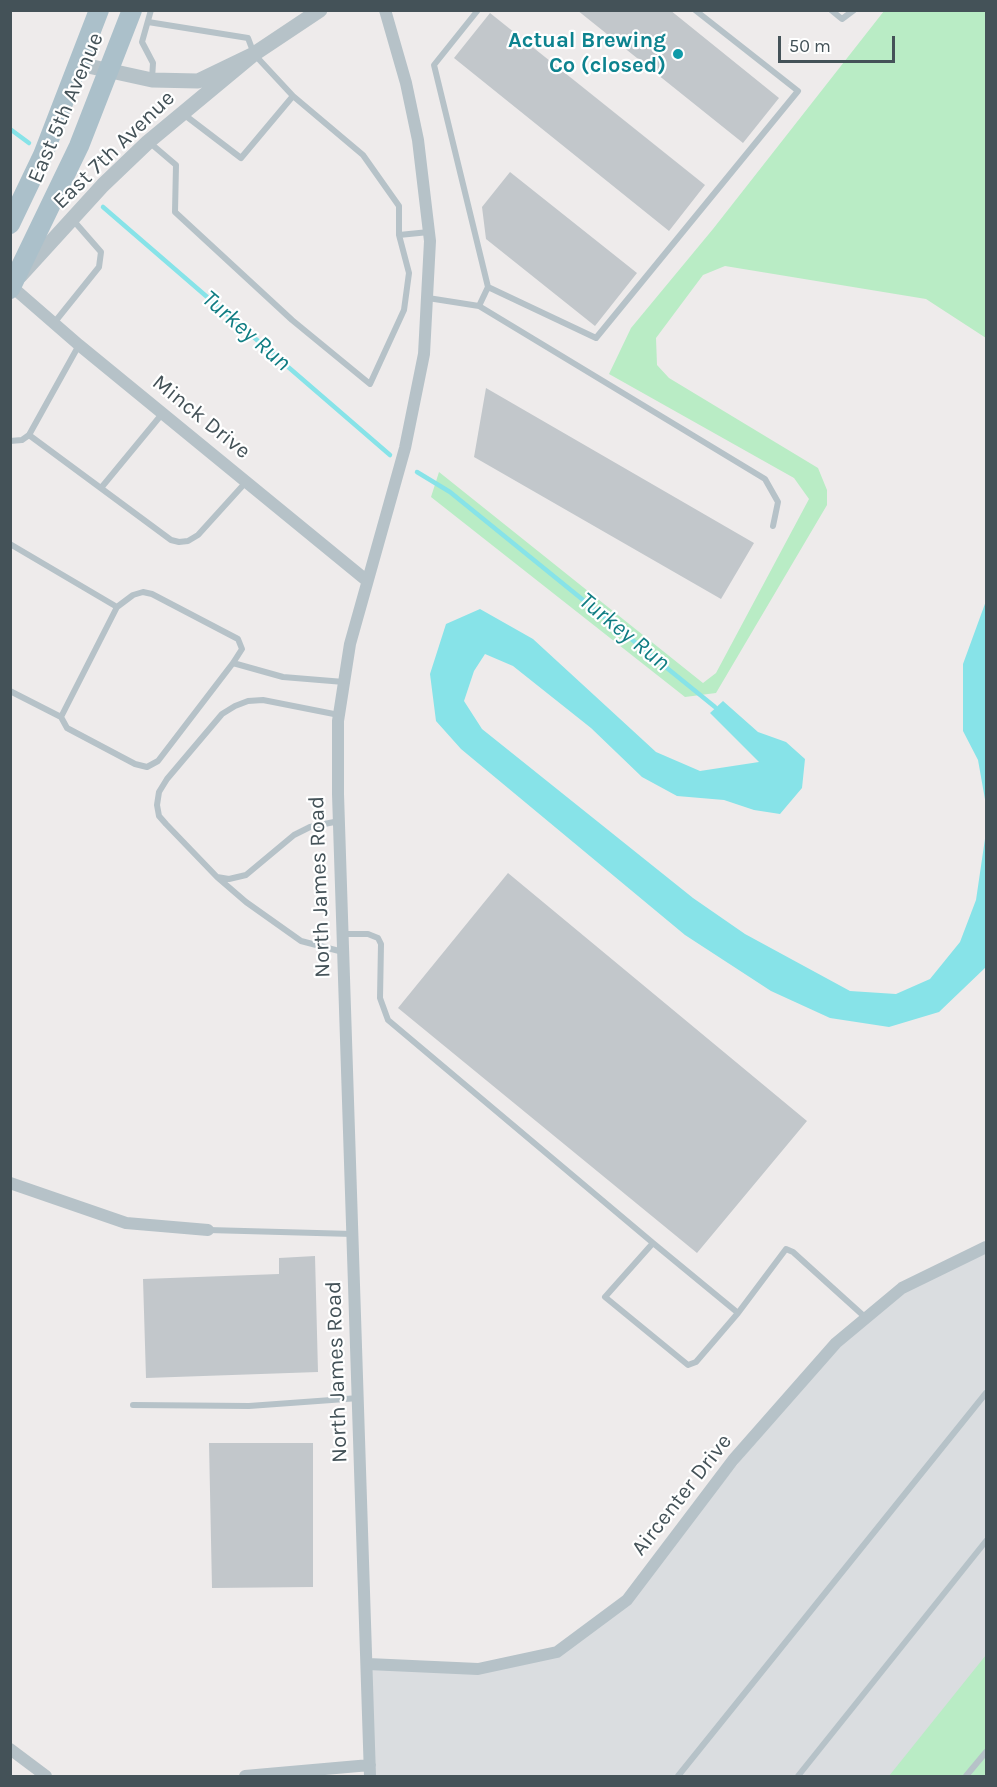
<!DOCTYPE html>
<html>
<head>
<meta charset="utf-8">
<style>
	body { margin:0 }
	#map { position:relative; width:997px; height:1787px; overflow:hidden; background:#eeebeb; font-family:Karla,sans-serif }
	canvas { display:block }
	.frame { position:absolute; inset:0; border:12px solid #445258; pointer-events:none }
	.scale { position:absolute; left:778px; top:36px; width:117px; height:27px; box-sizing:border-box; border:3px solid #445258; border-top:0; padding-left:8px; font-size:18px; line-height:21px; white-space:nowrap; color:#445258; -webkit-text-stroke:4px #fff; paint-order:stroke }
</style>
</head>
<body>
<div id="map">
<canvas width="997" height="1787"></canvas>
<div class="frame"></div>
<div class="scale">50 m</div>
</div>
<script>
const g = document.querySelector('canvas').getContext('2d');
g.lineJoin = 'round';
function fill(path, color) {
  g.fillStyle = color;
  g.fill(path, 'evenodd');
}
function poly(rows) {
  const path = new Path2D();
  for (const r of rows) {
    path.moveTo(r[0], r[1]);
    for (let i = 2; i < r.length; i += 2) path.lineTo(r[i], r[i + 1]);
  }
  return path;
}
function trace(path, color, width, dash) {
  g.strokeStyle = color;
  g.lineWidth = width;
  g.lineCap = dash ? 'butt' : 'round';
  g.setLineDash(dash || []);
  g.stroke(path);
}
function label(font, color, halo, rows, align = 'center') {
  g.font = font + ' Karla,sans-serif';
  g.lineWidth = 4.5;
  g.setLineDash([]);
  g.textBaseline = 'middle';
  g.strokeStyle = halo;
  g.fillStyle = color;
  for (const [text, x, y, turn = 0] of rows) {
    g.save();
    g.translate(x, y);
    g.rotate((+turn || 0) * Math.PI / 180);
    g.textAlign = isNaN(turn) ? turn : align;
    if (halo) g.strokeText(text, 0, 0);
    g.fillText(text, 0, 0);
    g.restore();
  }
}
fill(poly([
	[986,1247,986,1776,370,1776,368,1664,478,1669,557,1652,627,1600,836,1343,902,1288]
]), '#dadde0');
fill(poly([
	[884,11,986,11,986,338,926,299,725,266,703,275,656,338,657,365,669,378,818,468,827,490,827,505,716,693,685,697,431,497,439,472,703,683,716,673,809,499,794,478,609,374,631,328,713,229],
	[986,1655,986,1776,889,1776]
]), '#b9ecc5');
fill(poly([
	[986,601,986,805,978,760,963,731,963,664],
	[480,609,533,639,656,752,700,771,759,762,710,713,723,701,758,732,786,742,805,759,802,788,780,814,754,810,724,800,677,796,642,777,591,728,513,666,485,654,474,671,464,701,482,729,693,898,745,934,850,991,896,994,930,979,960,942,976,900,986,832,986,967,939,1012,889,1027,830,1018,771,991,685,935,461,749,436,721,430,674,446,624]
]), '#87e3e8');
trace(poly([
	[10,129,29,143],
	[103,207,390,455],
	[417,472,450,492,715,707]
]), '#87e3e8', 4.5);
fill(poly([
	[577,10,670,10,779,98,743,143],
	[490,13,705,185,669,231,454,58],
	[510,172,637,273,595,326,486,239,482,207],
	[486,388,754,543,721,599,474,457],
	[508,873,807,1121,697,1253,398,1008],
	[315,1256,318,1372,146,1378,143,1279,279,1274,279,1258],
	[209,1443,313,1443,313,1587,212,1588]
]), '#c2c7cb');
trace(poly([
	[151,10,142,42,153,63,152,79],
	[478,10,434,65,488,287,596,338,798,91,695,10],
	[831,10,842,19,854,10],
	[148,22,248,38,254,54,293,96,363,155,399,206,399,235,409,273,404,310,370,384,292,320,175,212,176,165,149,142],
	[182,113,241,158,293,96],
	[399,235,429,232],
	[428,298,479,306,765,479,778,502,773,526],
	[479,306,488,287],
	[54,323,99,267,101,252,73,220],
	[29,435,171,540,179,542,188,541,198,535,246,482],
	[10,441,22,440,29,435,79,345],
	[101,488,162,414],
	[10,544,117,607,133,595,143,592,152,594,238,639,242,649,233,663,283,677,344,682],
	[117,607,61,717,67,728,135,764,147,767,158,761,233,663],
	[10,691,61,717],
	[339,821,310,827,294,835,246,875,229,879,217,877,166,824,159,816,157,805,159,792,167,779,222,714,235,706,248,701,263,700,339,715],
	[217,877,246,902,301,941,343,952],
	[343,934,368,934,378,938,381,944,380,998,388,1020,653,1243],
	[208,1230,353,1234],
	[738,1313,696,1362,688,1365,605,1297,653,1243,738,1313,786,1249,793,1252,866,1318],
	[133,1405,249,1406,359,1398],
	[678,1776,986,1393],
	[798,1776,986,1541],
	[966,1776,986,1752]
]), '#b6c2c8', 6);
trace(poly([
	[10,285,79,345,366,580],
	[10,1183,126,1223,208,1230],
	[368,1664,478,1669,557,1652,627,1600,733,1460,836,1343,902,1288,986,1247],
	[10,1749,46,1776],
	[245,1776,370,1765],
	[370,1776,338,794,338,721,350,644,405,448,424,354,430,241,418,140,406,83,385,10]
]), '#b6c2c8', 12);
trace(poly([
	[79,64,152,80,198,81,254,54,320,10],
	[20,276,103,185,148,142,254,54]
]), '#b6c2c8', 15);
trace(poly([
	[10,224,43,155,99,10],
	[10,289,79,146,132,10]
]), '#abc0ca', 20);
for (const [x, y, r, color] of [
	[678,54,6,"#0f9aa8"]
]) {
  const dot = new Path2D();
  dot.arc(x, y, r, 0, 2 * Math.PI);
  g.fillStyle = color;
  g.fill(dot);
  trace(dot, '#fff', 2);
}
label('bold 22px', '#0d838f', '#fff', [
	["Actual Brewing",666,41],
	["Co (closed)",666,66]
], 'right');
label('22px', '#445258', '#fff', [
	["East 5th Avenue",66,108,-67],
	["East 7th Avenue",114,150,-44],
	["Minck Drive",201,417,39],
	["North James Road",320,887,-92],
	["North James Road",337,1372,-92],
	["Aircenter Drive",682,1495,-52]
]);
label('italic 24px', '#107d83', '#fff', [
	["Turkey Run",246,331,41],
	["Turkey Run",624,632,39]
]);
</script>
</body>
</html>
